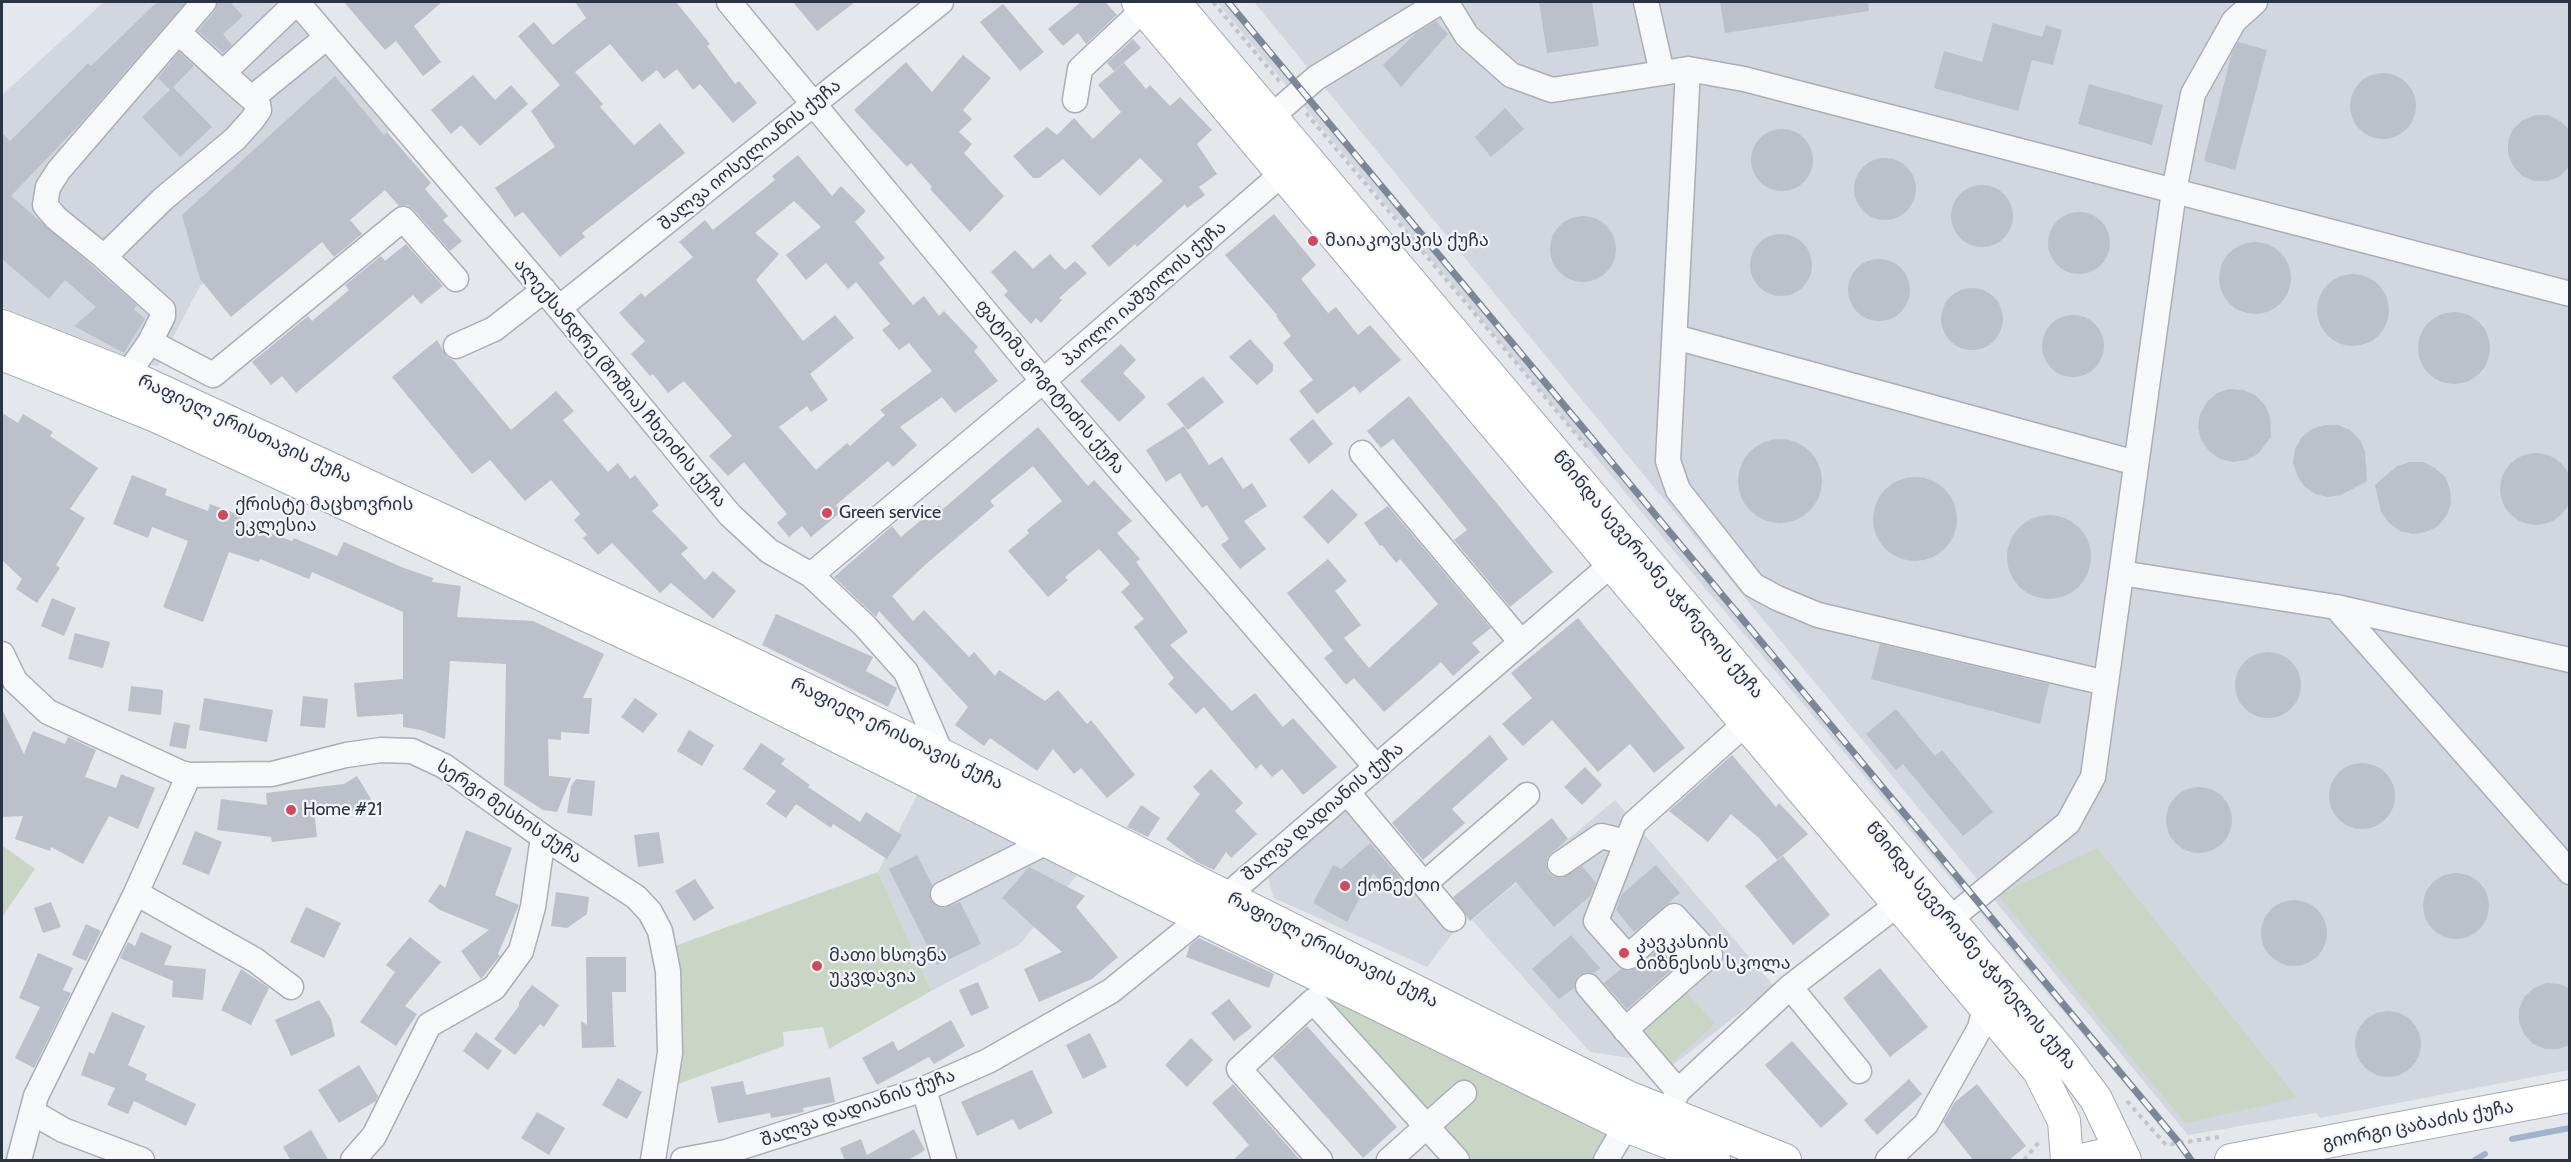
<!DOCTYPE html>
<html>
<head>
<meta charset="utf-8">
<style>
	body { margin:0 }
	#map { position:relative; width:2571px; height:1162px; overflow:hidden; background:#e4e7ec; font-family:Cabin,sans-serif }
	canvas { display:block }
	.frame { position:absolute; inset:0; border:3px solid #2b3445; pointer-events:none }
</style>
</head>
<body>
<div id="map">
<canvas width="2571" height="1162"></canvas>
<div class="frame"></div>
</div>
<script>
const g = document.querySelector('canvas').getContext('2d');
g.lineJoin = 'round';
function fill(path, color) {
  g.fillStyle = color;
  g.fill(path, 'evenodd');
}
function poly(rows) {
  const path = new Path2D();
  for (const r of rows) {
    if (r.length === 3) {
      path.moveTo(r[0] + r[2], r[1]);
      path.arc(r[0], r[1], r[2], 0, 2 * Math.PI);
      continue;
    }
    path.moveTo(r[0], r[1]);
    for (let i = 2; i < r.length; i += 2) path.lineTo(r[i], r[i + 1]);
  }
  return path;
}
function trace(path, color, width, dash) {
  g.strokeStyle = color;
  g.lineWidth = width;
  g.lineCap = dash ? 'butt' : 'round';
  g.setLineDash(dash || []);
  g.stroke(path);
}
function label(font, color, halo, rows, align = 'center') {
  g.font = font + ' Cabin,"Noto Sans Georgian",sans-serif';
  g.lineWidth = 4.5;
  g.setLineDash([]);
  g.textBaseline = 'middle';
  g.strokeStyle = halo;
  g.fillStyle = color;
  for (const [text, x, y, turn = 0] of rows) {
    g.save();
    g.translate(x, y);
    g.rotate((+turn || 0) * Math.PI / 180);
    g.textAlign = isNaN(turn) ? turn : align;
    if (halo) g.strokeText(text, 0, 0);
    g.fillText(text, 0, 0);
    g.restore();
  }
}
fill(poly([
	[104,2,279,2,390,130,200,286,158,366,120,360,2,307,2,95],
	[1217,2,1230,2,2180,1138,2171,1139,1694,575],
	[1254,2,2569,2,2569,1070,2320,1118,2316,1113,2188,1135],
	[925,780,1088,862,1019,945,931,991,878,872],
	[1615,800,1774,986,1668,1069,1643,1060,1590,1052,1472,920],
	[1348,803,1456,929,1427,967,1274,898,1267,875]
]), '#d2d6de');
fill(poly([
	[2,845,35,869,2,917],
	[2097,848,2297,1098,2185,1123,1998,895],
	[878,872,931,991,829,1049,823,1027,783,1032,784,1046,664,1089,664,950],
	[1317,974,1626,1126,1606,1160,1457,1160,1313,1001],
	[1686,992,1715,1024,1668,1066,1639,1033]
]), '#c9d6c5');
trace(poly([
	[2512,1139,2570,1128],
	[2475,1160,2485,1154]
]), '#9fb4cc', 6);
fill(poly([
	[157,2,186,2,79,125,11,196,137,305,134,309,145,319,124,353,74,326,96,307,65,280,49,299,2,259,2,133,10,141,88,63,91,66],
	[218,2,230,2,243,16,223,34,232,45,223,53,198,31,215,11],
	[344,2,442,2,414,26,441,62,423,76,396,41,385,50],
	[575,2,676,2,710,44,707,46,735,84,739,81,757,103,733,123,700,84,693,90,677,69,664,79,657,70,642,82,610,44,575,72,603,104,600,107,634,145,660,123,685,153,582,233,585,237,560,257,523,212,515,217,495,188,555,147,531,111,560,85,518,36,534,22,553,45,586,18],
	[793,2,855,2,817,31],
	[1081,2,1105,2,1117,15,1086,44,1078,33,1063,46,1048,29],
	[1539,2,1592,2,1599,46,1547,53],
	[1720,2,1868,2,1869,11,1725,33],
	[1003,4,1044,52,1020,71,980,22],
	[1436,21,1448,34,1401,87,1383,65,1416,33],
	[1993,23,2042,37,2046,25,2062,30,2053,65,2032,60,2018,111,1934,88,1944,51,1982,62],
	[1133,39,1141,48,1114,71,1107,63],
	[2238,42,2267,50,2235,170,2204,161,2232,53],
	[179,52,194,66,173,87,212,127,180,157,142,117,170,90,158,78],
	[963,55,991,78,963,110,972,119,959,132,972,144,964,153,1004,196,970,232,930,189,932,187,911,163,907,167,854,110,906,62,932,92],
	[1124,63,1146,89,1150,85,1170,106,1180,97,1212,130,1197,144,1217,174,1199,187,1205,195,1187,208,1185,204,1137,247,1135,244,1109,267,1091,246,1163,181,1140,158,1100,196,1063,159,1039,178,1033,178,1013,156,1047,127,1057,135,1074,118,1093,139,1121,112,1098,85],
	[2383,106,33],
	[473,75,495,100,511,85,528,104,480,146,461,125,451,134,431,110],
	[335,76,384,135,387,132,431,183,425,189,448,216,443,220,462,241,450,251,414,210,407,205,399,206,385,190,350,220,362,234,334,257,322,242,231,317,200,279,182,215],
	[2089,84,2163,105,2152,145,2078,124],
	[1505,108,1524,129,1491,157,1475,137],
	[2535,115,2548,115,2560,121,2570,130,2570,166,2559,177,2547,181,2534,181,2522,176,2513,166,2508,154,2508,141,2513,129,2523,120],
	[1782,160,31],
	[798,155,832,196,841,186,866,211,855,222,885,258,879,263,913,305,924,296,939,316,944,311,978,347,974,351,998,381,955,413,942,397,900,427,917,445,893,467,888,461,836,505,841,512,811,537,802,526,789,537,777,523,787,514,744,462,728,476,709,456,732,436,684,381,668,393,653,374,650,376,631,354,645,341,619,313,641,293,645,297,693,257,679,242,705,220,713,230,775,180,772,176],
	[794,201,821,227,786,255,806,280,826,263,848,289,856,282,890,324,882,330,899,350,909,343,932,371,880,410,885,415,850,446,847,443,816,470,779,427,807,406,811,412,828,400,810,374,854,338,835,315,803,341,756,280,779,254,755,233],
	[1885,189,31],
	[1982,216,31],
	[2079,243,31],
	[1274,214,1316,265,1301,279,1328,313,1336,307,1358,335,1370,325,1401,360,1360,393,1354,386,1317,414,1299,391,1313,380,1283,343,1291,336,1276,316,1277,315,1225,255],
	[1583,249,33],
	[1781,265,31],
	[2255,278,36],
	[406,244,443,286,421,304,413,295,296,393,282,376,271,385,252,362,308,316,312,321,349,290,345,285,381,256,385,261],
	[1015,250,1033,269,1050,254,1065,270,1075,261,1087,273,1059,298,1062,300,1041,323,1036,318,1031,324,1004,295,1008,291,991,272],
	[1879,290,31],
	[2353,310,36],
	[1972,319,31],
	[2454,348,36],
	[2073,346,31],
	[1250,339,1273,364,1273,371,1257,385,1229,357],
	[437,340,447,357,453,360,511,430,556,391,574,411,563,420,608,472,618,463,630,479,635,475,659,505,652,511,688,548,681,554,705,580,713,571,736,591,713,619,671,583,660,593,612,543,598,555,583,538,587,535,574,520,580,514,551,480,525,501,490,460,472,474,392,377],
	[1121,344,1136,360,1123,373,1146,397,1119,422,1080,381],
	[1203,376,1224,402,1188,430,1167,404],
	[2229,389,2243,390,2255,395,2265,405,2270,417,2271,437,2258,454,2246,460,2233,462,2220,459,2209,451,2201,440,2198,427,2200,414,2207,402,2217,393],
	[1409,396,1553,572,1510,607,1454,540,1467,530,1393,439,1381,448,1367,431],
	[2,413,18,423,23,414,53,432,50,436,98,468,70,509,85,518,56,565,60,568,37,603,16,589,22,579,2,560],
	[1313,419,1333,444,1309,464,1289,439],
	[2325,425,2338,425,2350,430,2360,440,2365,452,2367,481,2341,495,2328,497,2315,494,2304,486,2297,475,2293,462,2295,449,2302,437,2312,429],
	[1184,426,1209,465,1222,457,1243,489,1252,483,1267,506,1244,521,1266,549,1240,569,1221,545,1229,539,1207,505,1202,508,1180,473,1166,482,1146,450],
	[1038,427,1088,486,1094,480,1132,521,1117,533,1140,559,1136,562,1188,632,1170,645,1232,711,1255,693,1283,727,1293,718,1337,767,1303,795,1282,769,1272,777,1261,764,1256,769,1204,707,1196,714,1168,684,1174,678,1134,627,1144,619,1121,592,1130,584,1099,549,1065,577,1068,580,1048,597,1008,551,1029,533,1027,530,1062,501,1033,466,990,501,994,506,926,564,892,596,913,621,924,610,969,657,974,652,995,676,999,670,1045,701,1058,690,1087,724,1091,720,1135,775,1107,798,1081,768,1074,774,1053,749,1037,771,990,738,984,746,955,725,968,707,879,611,876,617,834,577,892,526,901,537,939,505,943,509],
	[1780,481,42],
	[2536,489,36],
	[2410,462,2423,462,2435,468,2445,477,2450,489,2451,503,2447,515,2438,526,2426,532,2413,534,2400,531,2389,523,2381,512,2375,485,2397,466],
	[132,475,167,489,165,495,208,511,210,504,242,516,240,522,292,541,294,538,337,556,344,542,404,568,433,578,432,582,461,586,457,617,533,621,604,654,583,698,592,698,589,734,561,732,561,740,548,739,549,776,571,778,557,812,543,810,504,785,506,664,450,661,445,739,421,730,403,727,403,714,357,717,354,683,403,679,403,612,312,572,309,579,260,559,259,562,229,552,203,622,163,607,188,541,152,527,148,538,113,524],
	[1915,519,42],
	[1332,489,1358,515,1328,544,1303,517],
	[1388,506,1491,628,1472,643,1480,652,1453,676,1441,662,1384,712,1354,678,1346,685,1324,658,1333,651,1287,593,1328,559,1347,581,1335,591,1361,625,1344,638,1369,668,1438,604,1400,559,1396,563,1382,545,1380,546,1364,523],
	[2049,557,42],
	[52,598,76,608,64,636,41,626],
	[776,614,873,657,866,671,897,688,888,707,762,645],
	[1578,618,1685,748,1654,773,1630,744,1598,772,1552,720,1523,746,1502,724,1532,698,1511,673],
	[75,633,110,642,103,668,68,659],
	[1880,644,2049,684,2040,724,1871,679],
	[2268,685,33],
	[131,686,163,690,161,715,128,711],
	[303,696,328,699,325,728,300,726],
	[204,698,273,710,267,742,199,730],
	[635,698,658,714,643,733,621,717],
	[2,709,24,754,33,731,65,744,68,737,96,750,85,777,116,788,121,774,155,788,138,829,109,816,83,864,51,847,50,851,15,839,23,816,2,817],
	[1896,709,1935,756,1942,750,1993,812,1963,836,1903,764,1896,770,1866,734],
	[174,722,190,725,186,749,169,746],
	[689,730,714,745,702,766,677,751],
	[1490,735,1508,759,1452,809,1465,823,1423,860,1392,823],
	[761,743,785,759,781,764,810,785,808,787,860,822,866,812,902,835,887,859,833,824,831,828,796,804,786,818,766,804,776,791,743,769],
	[1732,755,1776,807,1779,803,1808,834,1777,860,1760,839,1731,814,1708,842,1669,811],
	[2362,796,33],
	[1585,767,1602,785,1582,805,1564,787],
	[1211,769,1243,803,1235,811,1257,834,1231,858,1226,852,1214,870,1197,862,1166,839,1200,794,1193,787],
	[357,776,371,799,349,813,345,807,314,810,317,837,272,842,271,837,217,830,221,799,267,805,266,793,344,784],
	[576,779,595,781,592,816,567,813,571,786],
	[2199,820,33],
	[1141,805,1160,818,1148,837,1127,827],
	[1552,818,1568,839,1547,857,1546,864,1548,872,1553,877,1562,878,1582,866,1596,883,1590,896,1554,927,1516,882,1470,921,1453,897],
	[466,830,512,848,495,895,519,905,498,954,500,956,481,979,461,951,489,930,440,910,428,901,440,884,445,888],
	[195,831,222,842,209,875,182,864],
	[659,832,664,863,638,867,634,835],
	[1370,843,1400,878,1389,889,1373,873,1347,922,1313,903,1333,865,1341,869],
	[917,855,932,885,929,893,931,901,936,906,944,908,960,902,981,944,937,965,889,869],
	[1783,856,1830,915,1793,945,1745,886],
	[1656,865,1680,893,1634,932,1616,910,1622,894],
	[1029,867,1085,896,1076,907,1118,957,1092,979,1039,1002,1024,969,1062,952,1002,898],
	[2456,906,33],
	[695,879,714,908,694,921,675,891],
	[556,892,589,897,587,914,567,928,551,926],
	[2294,933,33],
	[51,902,61,927,43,933,34,908],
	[306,907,341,923,324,958,290,942],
	[86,924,101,931,86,961,72,955],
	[141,932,172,946,164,965,206,969,203,1000,172,997,173,981,120,958,128,942,135,946],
	[1571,935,1600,968,1594,973,1586,972,1579,975,1575,981,1574,988,1559,999,1532,969],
	[410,937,441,962,405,1006,417,1014,396,1046,360,1022,395,972,386,965],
	[1199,938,1274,974,1269,988,1186,957,1190,945],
	[1655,952,1671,970,1627,1009,1604,983,1621,969,1630,971,1637,968],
	[38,953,73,968,63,990,71,993,34,1068,15,1058,40,1007,19,998],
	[586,957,626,957,626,992,612,992,614,1045,617,1047,582,1048,581,1021,587,1025],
	[1880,968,1928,1027,1890,1057,1843,998],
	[241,969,269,988,251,1025,221,1010],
	[978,982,989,1008,971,1016,959,990],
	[2546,983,2559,984,2570,988,2570,1045,2558,1049,2545,1049,2533,1044,2524,1034,2519,1022,2519,1009,2524,997,2534,988],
	[532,985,559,1005,544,1027,540,1024,515,1055,494,1039,519,1006,519,1002],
	[1229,999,1252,1027,1234,1041,1211,1013],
	[319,1000,331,1019,335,1036,291,1056,275,1020],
	[2388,1044,33],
	[112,1012,145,1026,128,1065,147,1074,145,1080,196,1104,186,1126,134,1101,128,1114,107,1105,115,1088,81,1075,89,1052,94,1054],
	[951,1020,965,1046,934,1064,929,1057,877,1085,862,1058,893,1041,898,1051],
	[1307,1026,1397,1127,1363,1158,1273,1057],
	[476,1032,502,1051,488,1070,463,1051],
	[1090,1033,1107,1067,1083,1079,1066,1045],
	[1191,1038,1213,1060,1187,1087,1165,1065],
	[1792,1041,1848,1104,1821,1128,1765,1065],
	[359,1065,378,1096,376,1101,339,1123,318,1090],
	[1032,1070,1053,1113,1019,1130,1013,1119,977,1136,961,1102],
	[830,1077,835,1102,803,1108,804,1112,771,1118,770,1113,718,1123,711,1087,743,1081,746,1095],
	[618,1078,642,1092,627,1119,602,1105],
	[1909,1079,1922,1094,1877,1135,1864,1120],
	[1233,1084,1301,1161,1232,1161,1249,1145,1212,1103],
	[1977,1084,2026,1146,2008,1161,1974,1161,1943,1122,1955,1102],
	[537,1112,565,1128,549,1155,521,1138],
	[914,1129,925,1150,907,1161,845,1161,840,1148,861,1139,867,1155],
	[311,1130,329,1161,291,1161,283,1147]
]), '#bbc0ca');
const minor = poly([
	[297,2,559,308,730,515,769,551,811,575,865,626,906,672,942,755],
	[729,2,1043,381,1376,767],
	[1446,2,1467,36,1511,75,1552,90,1688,69,1744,79,2570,294],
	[1646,2,1662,73],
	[178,32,223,73],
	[1688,69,1668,461,1678,490,1753,585,1777,598,1818,615,2106,683],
	[252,98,327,37],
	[1075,100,1080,69,1144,9],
	[1271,117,1316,78,1440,2],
	[104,257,56,218,45,205,48,187,59,170,204,2],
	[559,308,941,2],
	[1675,337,2136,463],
	[150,342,213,375,403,219,456,279],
	[456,346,494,329,544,290],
	[127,375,150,342,163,316,163,310,104,257,163,199,235,139,252,120,259,110,258,104,223,73,297,2],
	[1362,453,1521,642],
	[2121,573,2336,607,2570,660],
	[811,575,1043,381,1283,173],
	[2336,607,2570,872],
	[2,654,15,681,48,712,181,773,189,775,272,774,346,755,381,750,412,751,444,766,543,837,636,897,650,912,660,931,668,971,670,1053,653,1160],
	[1347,792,1453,919],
	[1560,864,1601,836,1626,842],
	[1424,884,1527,795],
	[136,893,255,960,291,987],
	[943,894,1047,842],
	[1950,919,2068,823,2093,777,2174,191,2193,94,2234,21,2255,2],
	[1659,929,1674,916,1710,955,1694,969],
	[1588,986,1678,1091],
	[1790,987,1859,1071],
	[1625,1030,1694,969,1659,929,1628,957,1596,921,1634,823,1746,723],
	[924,1089,944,1160],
	[32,1112,63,1130,142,1160],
	[1667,1113,1678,1091,1790,987,1898,904],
	[19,1160,36,1096,136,893,189,775],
	[353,1160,374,1136,429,1025,494,988,521,951,533,907,543,837],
	[683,1160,726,1152,924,1089,988,1061,1111,991,1201,918,1612,564],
	[1320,1160,1239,1069,1313,1001,1457,1160],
	[1389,1160,1464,1093],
	[1606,1160,1626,1126],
	[1888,1160,1926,1124,1980,1028,1985,1007]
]);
const major = poly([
	[1138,2,2039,1071,2064,1121,2067,1160],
	[1174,2,2061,1052,2096,1099,2125,1160],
	[2,326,127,375,707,642,942,755,1628,1097,1785,1160],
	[2,354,158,417,696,666,1201,918,1626,1126,1714,1160],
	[2082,1160,2103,1155,2125,1160],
	[2231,1160,2570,1096]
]);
trace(minor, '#a9aeb7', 27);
trace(major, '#a3abb8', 34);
trace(poly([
	[1213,2,1280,82],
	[1306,113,1587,447],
	[2127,1101,2166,1145,2219,1137],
	[2024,1160,2039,1142]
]), '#c2c5cb', 4, [4.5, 4.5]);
trace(minor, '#f7f8fa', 24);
trace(major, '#fff', 32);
const rail = poly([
	[1228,2,2179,1143,2191,1160]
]);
trace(rail, '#7d8696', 7);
trace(rail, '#f4f6f9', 4.5, [14]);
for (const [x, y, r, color] of [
	[1313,241,6,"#d1495b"],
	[827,513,6,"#d1495b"],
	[223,515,6,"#d1495b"],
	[291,810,6,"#d1495b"],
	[1345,886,6,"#d1495b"],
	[1624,953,6,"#d1495b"],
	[817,966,6,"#d1495b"]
]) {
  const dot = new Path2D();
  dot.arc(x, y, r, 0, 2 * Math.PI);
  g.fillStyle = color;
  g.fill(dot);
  trace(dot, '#f4f6f9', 2);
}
label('18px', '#2b3445', '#f4f6f9', [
	["შალვა იოსელიანის ქუჩა",750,155,-39],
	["პაოლო იაშვილის ქუჩა",1144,294,-41],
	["ალექსანდრე (შოშია) ჩხეიძის ქუჩა",620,383,50],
	["ფატიმა გოგიტიძის ქუჩა",1050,387,50],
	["რაფიელ ერისთავის ქუჩა",245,429,25],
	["წმინდა სევერიანე აჭარელის ქუჩა",1658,575,50],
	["რაფიელ ერისთავის ქუჩა",897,734,26],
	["სერგი მესხის ქუჩა",509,812,34],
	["შალვა დადიანის ქუჩა",1323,812,-40],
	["წმინდა სევერიანე აჭარელის ქუჩა",1971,946,50],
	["რაფიელ ერისთავის ქუჩა",1333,950,27],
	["შალვა დადიანის ქუჩა",858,1108,-19],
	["გიორგი ცაბაძის ქუჩა",2418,1125,-11]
]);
label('18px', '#2b3445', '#f4f6f9', [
	["მაიაკოვსკის ქუჩა",1325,241],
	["ქრისტე მაცხოვრის",235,505],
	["ეკლესია",235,526],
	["Green service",839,513],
	["Home #21",303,810],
	["ქონექთი",1357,886],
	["კავკასიის",1636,943],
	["ბიზნესის სკოლა",1636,964],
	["მათი ხსოვნა",829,956],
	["უკვდავია",829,977]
], 'left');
</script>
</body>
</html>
